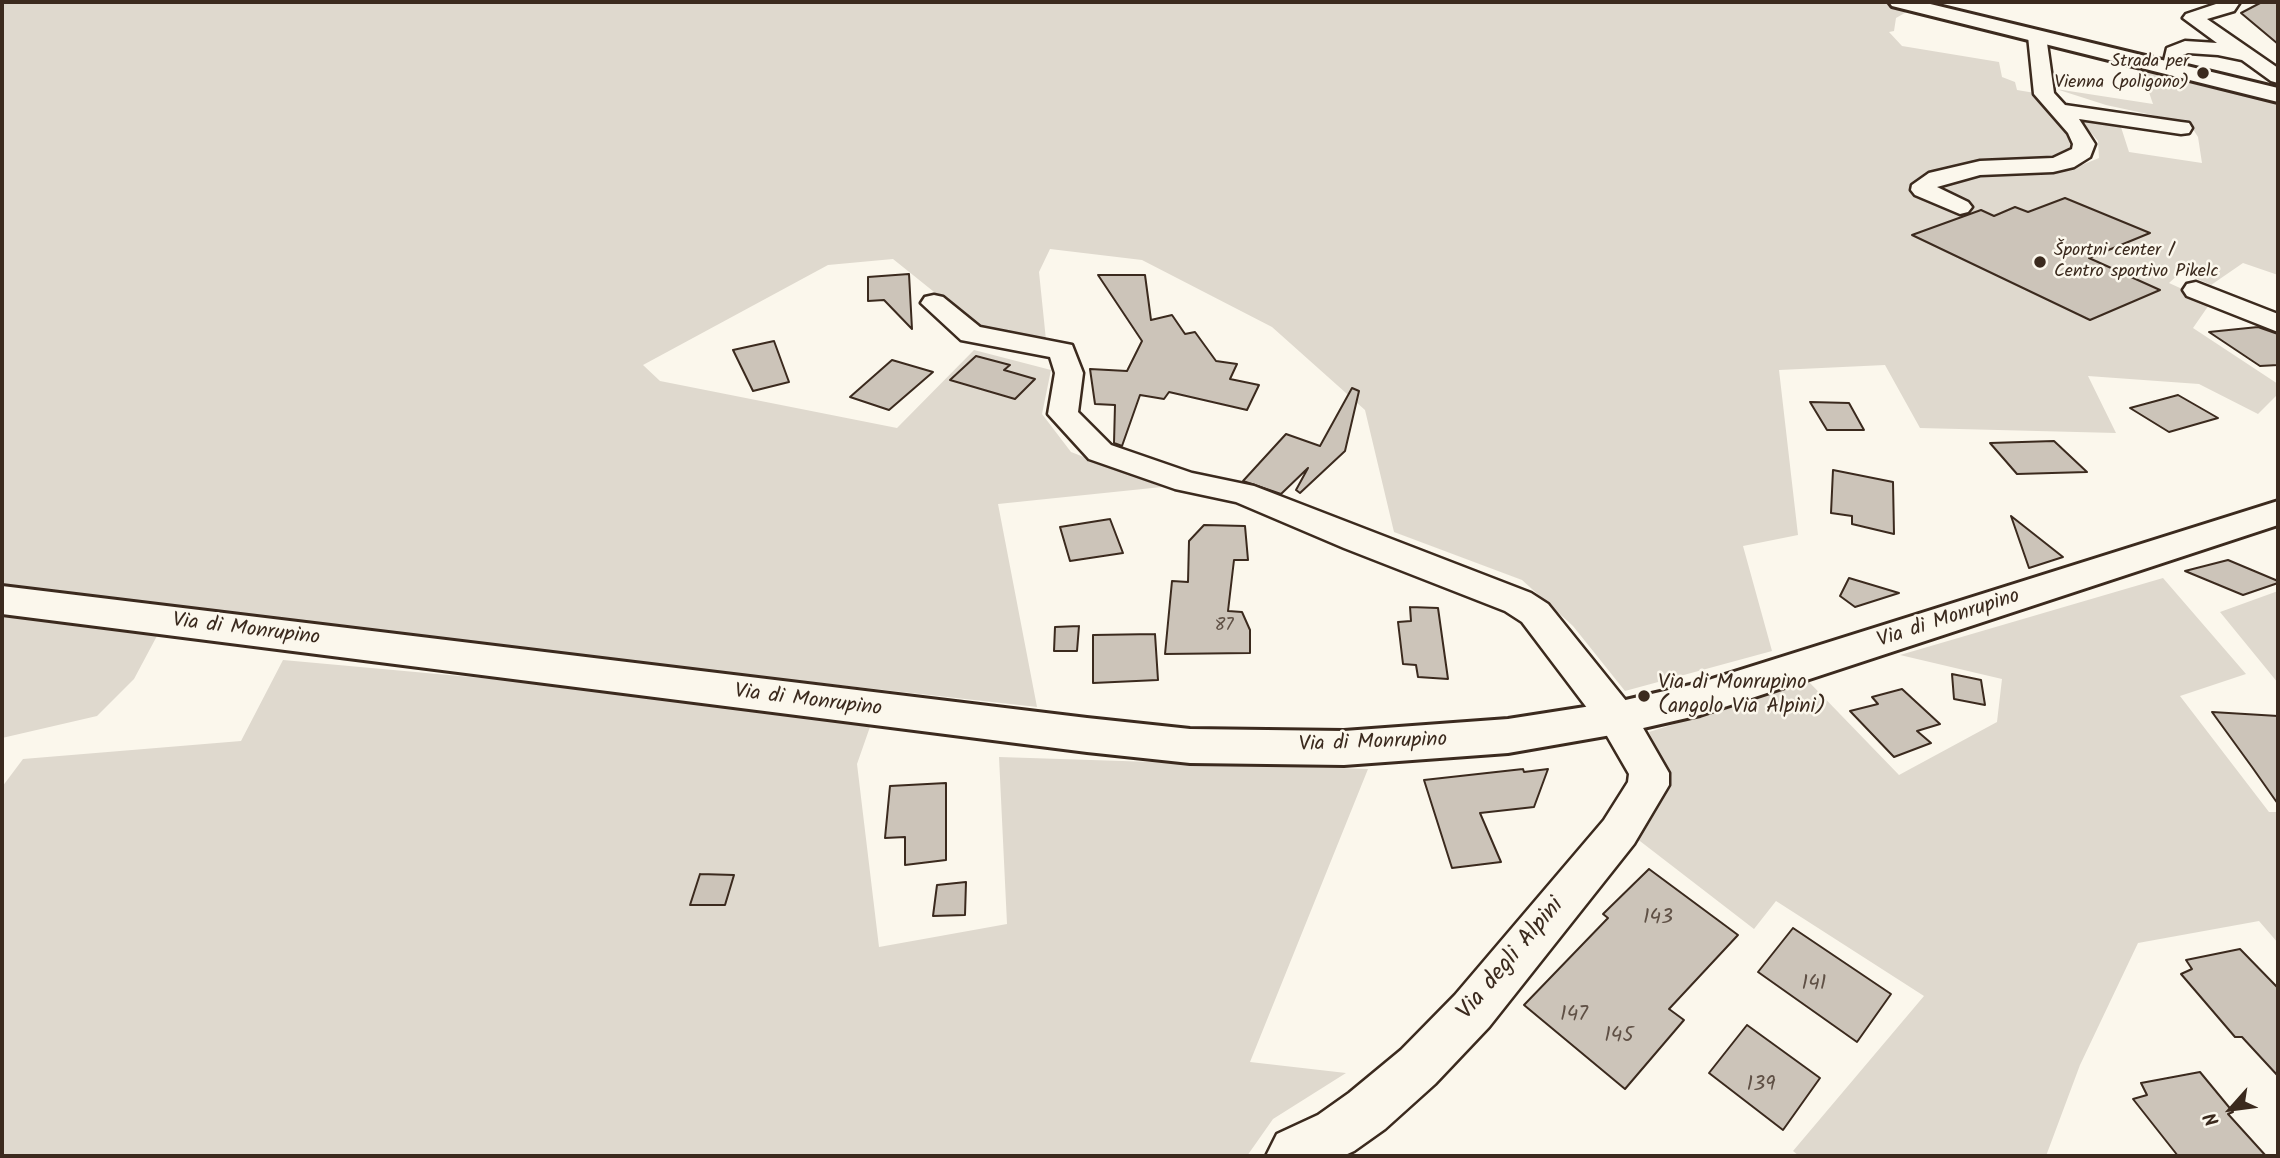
<!DOCTYPE html>
<html>
<head>
<meta charset="utf-8">
<style>
	body { margin:0 }
	#map { position:relative; width:2280px; height:1158px; overflow:hidden; background:#fbf7ec; font-family:Kalam,sans-serif }
	canvas { display:block }
	.frame { position:absolute; inset:0; border:4px solid #3b2a1e; pointer-events:none }
	.north { position:absolute; left:2196px; top:1074px; width:70px; height:70px; -webkit-text-stroke:5px #fbf7ec; paint-order:stroke; rotate:242deg; font-size:19px; font-weight:700; line-height:28px; text-align:center; color:#3b2a1e }
	.north::after { content:''; display:block; margin:auto; width:24px; height:32px; background:#3b2a1e; clip-path:polygon(50% 0,100% 100%,50% 72%,0 100%) }
</style>
</head>
<body>
<div id="map">
<canvas width="2280" height="1158"></canvas>
<div class="frame"></div>
<div class="north">N</div>
</div>
<script>
const g = document.querySelector('canvas').getContext('2d');
g.lineJoin = 'round';
function fill(path, color) {
  g.fillStyle = color;
  g.fill(path, 'evenodd');
}
function poly(rows) {
  const path = new Path2D();
  for (const r of rows) {
    path.moveTo(r[0], r[1]);
    for (let i = 2; i < r.length; i += 2) path.lineTo(r[i], r[i + 1]);
  }
  return path;
}
function trace(path, color, width, dash) {
  g.strokeStyle = color;
  g.lineWidth = width;
  g.lineCap = dash ? 'butt' : 'round';
  g.setLineDash(dash || []);
  g.stroke(path);
}
function label(font, color, halo, rows, align = 'center') {
  g.font = font + ' Kalam,sans-serif';
  g.lineWidth = 5;
  g.setLineDash([]);
  g.textBaseline = 'middle';
  g.strokeStyle = halo;
  g.fillStyle = color;
  for (const [text, x, y, turn = 0] of rows) {
    g.save();
    g.translate(x, y);
    g.rotate((+turn || 0) * Math.PI / 180);
    g.textAlign = isNaN(turn) ? turn : align;
    if (halo) g.strokeText(text, 0, 0);
    g.fillText(text, 0, 0);
    g.restore();
  }
}
fill(poly([
	[2,2,1877,2,1910,10,1896,18,1894,31,1889,32,1902,46,1999,62,2002,77,2015,82,2017,90,2035,93,2067,131,2072,144,2066,153,2046,159,1937,172,1918,180,1917,193,1938,188,1956,178,1989,171,2067,171,2099,158,2098,141,2079,119,2120,124,2129,152,2202,163,2198,137,2189,123,2106,105,2056,89,2153,104,2141,69,2234,89,2278,103,2278,275,2243,263,2211,285,2181,272,2169,283,2211,302,2193,328,2278,384,2278,394,2258,414,2199,384,2088,376,2116,433,1920,428,1885,365,1779,370,1798,535,1743,546,1772,651,1625,691,1573,626,1522,580,1394,532,1365,410,1272,327,1142,260,1050,249,1039,272,1046,340,979,328,893,259,828,265,643,365,660,381,897,428,974,350,1051,370,1042,414,1071,452,1162,487,998,504,1037,707,677,667,2,585],
	[2163,578,2246,674,2180,696,2269,812,2278,812,2278,943,2259,921,2138,943,2080,1065,2046,1156,1799,1156,1793,1151,1924,996,1776,901,1754,929,1636,838,1669,779,1649,732,1809,682,1899,775,1997,722,2002,679,1900,655],
	[2278,591,2278,683,2220,612],
	[2,614,158,634,134,679,97,716,2,738],
	[283,660,680,696,871,724,857,764,879,947,1007,924,999,757,1368,769,1250,1062,1346,1073,1273,1119,1247,1156,2,1156,2,787,23,759,241,741]
]), '#dfd9ce');
const building = poly([
	[2262,2,2278,2,2278,44,2241,13,2262,2],
	[2065,198,2150,233,2089,258,2160,290,2090,320,1912,235,1981,210,1994,216,2015,207,2028,212,2065,198],
	[909,274,912,329,884,300,868,301,868,277,909,274],
	[1098,275,1145,275,1151,320,1172,315,1185,334,1195,332,1216,361,1237,364,1230,379,1259,385,1247,410,1169,392,1164,399,1140,395,1122,446,1114,443,1115,405,1095,404,1090,369,1127,371,1142,341,1098,275],
	[2258,327,2278,334,2278,365,2260,366,2209,332,2258,327],
	[774,341,789,382,753,391,733,350,774,341],
	[976,356,1010,365,1004,370,1035,379,1015,399,950,380,976,356],
	[892,360,933,372,889,410,850,397,892,360],
	[1352,388,1359,391,1345,451,1300,493,1296,490,1308,468,1281,494,1243,481,1286,434,1320,446,1352,388],
	[2178,395,2218,418,2169,432,2130,408,2178,395],
	[1810,402,1849,403,1864,430,1827,430,1810,402],
	[2054,441,2087,472,2017,474,1990,443,2054,441],
	[1833,470,1893,482,1894,534,1852,524,1852,516,1831,513,1833,470],
	[2011,516,2063,557,2029,568,2011,516],
	[1110,519,1123,553,1070,561,1060,527,1110,519],
	[1204,525,1245,526,1248,560,1234,560,1228,611,1242,612,1250,630,1250,653,1165,654,1172,581,1188,582,1189,541,1204,525],
	[2228,560,2278,581,2278,583,2243,595,2185,571,2228,560],
	[1849,578,1899,593,1855,607,1840,596,1849,578],
	[1410,607,1438,608,1448,679,1418,677,1416,665,1403,664,1398,622,1411,621,1410,607],
	[1079,626,1077,651,1054,651,1055,627,1079,626],
	[1155,634,1158,680,1093,683,1093,635,1155,634],
	[1952,674,1981,680,1985,705,1954,699,1952,674],
	[1902,689,1940,724,1917,731,1931,743,1894,757,1850,711,1878,704,1872,697,1902,689],
	[2212,712,2278,716,2278,804,2252,767,2212,712],
	[1523,769,1524,772,1548,769,1534,807,1480,813,1501,862,1452,868,1424,780,1523,769],
	[946,783,946,860,905,865,905,837,885,838,890,786,946,783],
	[1649,869,1738,935,1669,1009,1684,1020,1625,1089,1524,1005,1608,918,1603,914,1649,869],
	[700,874,734,875,725,905,690,905,700,874],
	[966,882,965,915,933,916,937,885,966,882],
	[1793,928,1891,994,1857,1042,1758,972,1793,928],
	[2240,949,2278,988,2278,1076,2242,1037,2235,1037,2181,974,2192,969,2186,960,2240,949],
	[1747,1025,1820,1078,1783,1130,1709,1073,1747,1025],
	[2200,1072,2233,1112,2228,1114,2266,1156,2178,1156,2133,1099,2147,1095,2141,1083,2200,1072]
]);
fill(building, '#ccc4b9');
trace(building, '#3b2a1e', 2);
const minor = poly([
	[2222,2,2240,2,2234,11,2207,19,2278,68,2278,83,2271,81,2242,60,2218,55,2188,53,2183,55,2179,73,2165,73,2162,69,2167,48,2185,41,2217,43,2183,18,2186,14,2222,2],
	[2037,30,2046,36,2054,93,2065,105,2181,122,2189,123,2192,128,2189,133,2181,134,2079,119,2095,144,2090,157,2074,167,2053,172,1980,175,1937,187,1968,202,1972,207,1968,212,1960,214,1915,195,1911,190,1912,185,1929,173,1980,161,2053,158,2072,149,2073,144,2068,133,2034,94,2028,36,2037,30],
	[2196,282,2278,314,2278,332,2187,296,2183,290,2187,284,2196,282],
	[934,295,943,297,980,327,1072,345,1083,373,1078,412,1111,445,1192,473,1254,486,1531,593,1548,604,1631,707,1669,773,1669,785,1634,844,1489,1027,1435,1084,1385,1129,1354,1151,1343,1156,1266,1156,1277,1134,1318,1115,1349,1093,1401,1050,1455,995,1604,820,1628,782,1629,774,1603,729,1522,622,1505,611,1344,548,1236,502,1175,489,1089,459,1048,414,1055,373,1050,357,961,340,921,303,925,297,934,295]
]);
const major = poly([
	[1889,2,1922,2,2278,88,2278,102,1892,6,1889,2],
	[2278,501,2278,525,1700,715,1617,734,1508,753,1344,765,1190,763,1087,752,2,614,2,586,1087,718,1190,729,1344,731,1508,719,1617,702,1699,683,2278,501]
]);
trace(minor, '#3b2a1e', 5);
trace(major, '#3b2a1e', 6);
fill(minor, '#fbf7ec');
fill(major, '#fbf7ec');
for (const [x, y, r, color] of [
	[2203,73,7,"#3b2a1e"],
	[2040,262,7,"#3b2a1e"],
	[1644,696,7,"#3b2a1e"]
]) {
  const dot = new Path2D();
  dot.arc(x, y, r, 0, 2 * Math.PI);
  g.fillStyle = color;
  g.fill(dot);
  trace(dot, '#fbf7ec', 2.5);
}
label('18px', '#3b2a1e', '#fbf7ec', [
	["Strada per",2189,63],
	["Vienna (poligono)",2189,84],
	["Športni center /",2054,252,"left"],
	["Centro sportivo Pikelc",2054,273,"left"]
], 'right');
label('18px', '#5f5045', null, [
	["87",1224,627]
]);
label('21px', '#3b2a1e', '#fbf7ec', [
	["Via di Monrupino",1949,620,-18],
	["Via di Monrupino",246,631,7],
	["Via di Monrupino",808,702,7],
	["Via di Monrupino",1373,744,-2]
]);
label('21px', '#3b2a1e', '#fbf7ec', [
	["Via di Monrupino",1658,684],
	["(angolo Via Alpini)",1658,708]
], 'left');
label('21px', '#5f5045', null, [
	["143",1658,919],
	["141",1814,985],
	["147",1574,1016],
	["145",1619,1037],
	["139",1761,1086]
]);
label('24px', '#3b2a1e', '#fbf7ec', [
	["Via degli Alpini",1512,960,-50]
]);
</script>
</body>
</html>
